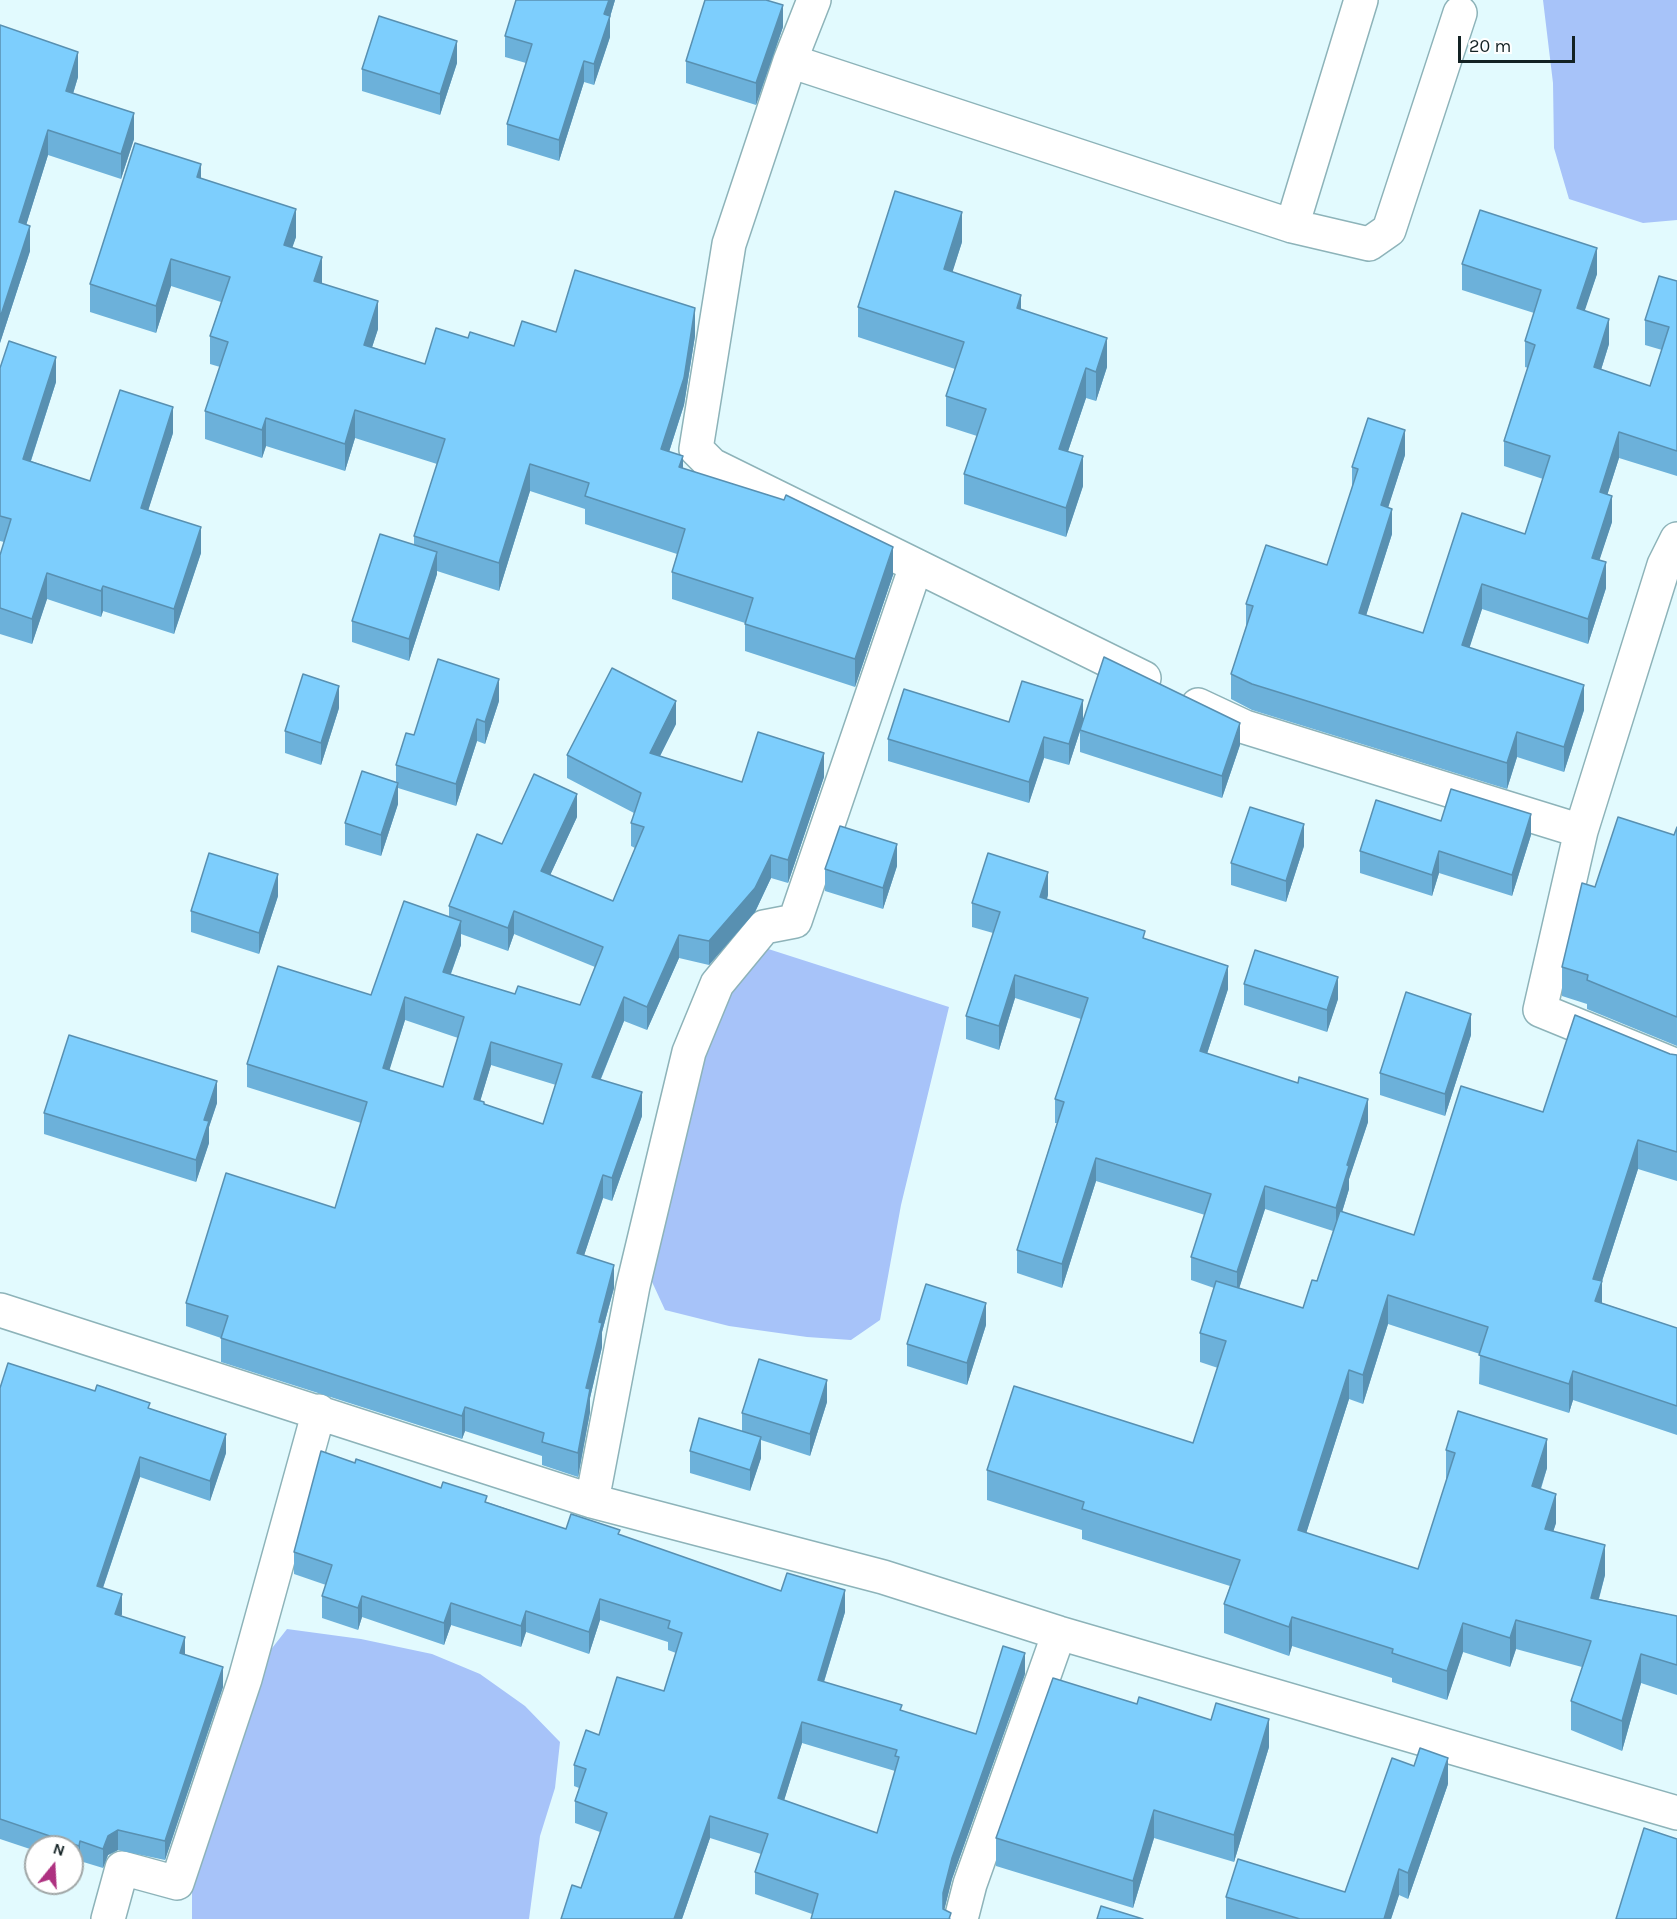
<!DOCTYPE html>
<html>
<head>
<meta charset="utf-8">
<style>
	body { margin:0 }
	#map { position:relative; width:1677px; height:1919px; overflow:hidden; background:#e2fafe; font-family:Karla,sans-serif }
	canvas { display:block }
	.north { position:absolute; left:24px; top:1835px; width:60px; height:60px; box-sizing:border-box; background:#fff; border:2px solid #a1a7a7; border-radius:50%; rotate:18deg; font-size:16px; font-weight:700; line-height:24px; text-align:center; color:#132224 }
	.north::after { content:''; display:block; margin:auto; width:21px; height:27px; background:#ae3180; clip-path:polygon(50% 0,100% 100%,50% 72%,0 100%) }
	.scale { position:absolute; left:1458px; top:36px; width:117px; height:27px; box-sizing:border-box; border:3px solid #132224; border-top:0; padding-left:8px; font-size:18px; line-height:21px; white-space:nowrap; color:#132224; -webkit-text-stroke:4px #fff; paint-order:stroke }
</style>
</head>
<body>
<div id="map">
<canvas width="1677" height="1919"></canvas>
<div class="north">N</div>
<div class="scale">20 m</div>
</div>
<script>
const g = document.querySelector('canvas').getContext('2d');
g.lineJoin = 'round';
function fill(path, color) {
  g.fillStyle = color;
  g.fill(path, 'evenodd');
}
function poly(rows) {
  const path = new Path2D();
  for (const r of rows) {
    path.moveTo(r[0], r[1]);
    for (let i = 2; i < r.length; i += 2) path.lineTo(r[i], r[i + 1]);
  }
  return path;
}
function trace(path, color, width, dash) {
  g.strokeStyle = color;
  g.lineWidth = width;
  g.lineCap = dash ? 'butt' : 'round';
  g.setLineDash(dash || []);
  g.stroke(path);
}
fill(poly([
	[1543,0,1677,0,1677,220,1643,223,1569,199,1554,148,1553,83],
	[759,946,949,1007,901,1205,880,1320,851,1340,807,1337,729,1326,665,1310,647,1271,692,1089,731,993],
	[287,1629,361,1639,432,1654,480,1674,525,1706,560,1742,555,1788,540,1836,529,1919,192,1919,192,1891,249,1722,261,1670,269,1652]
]), '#a7c3f9');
const street = poly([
	[814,0,790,61,729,244,696,449,712,465,1144,678],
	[790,61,1292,226,1369,244,1389,230,1460,13],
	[1292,226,1361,0],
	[1677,539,1664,565,1581,831,1540,1010,1677,1066],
	[1198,705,1245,727,1581,831],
	[0,1310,592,1501,883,1577,1059,1633,1677,1813],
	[592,1501,633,1286,689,1052,717,984,764,927,795,921,916,566],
	[108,1919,122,1868,177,1883,245,1679,319,1411],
	[961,1919,970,1884,1059,1633]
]);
trace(street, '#8db3b9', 36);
trace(street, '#fff', 33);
fill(poly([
	[516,0,615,0,610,17,610,37,594,85,584,82,559,161,507,145,507,124,526,63,505,57,505,36],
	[0,25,78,77,73,94,134,139,121,179,48,155,26,225,30,251,0,343],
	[783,27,756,105,686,83,686,61],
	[457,63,440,115,362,91,362,69],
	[201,179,296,237,292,247,322,284,378,329,372,347,425,364,468,338,514,346,556,332,695,336,684,405,669,452,683,468,893,575,855,687,745,651,745,623,672,599,672,572,677,554,585,524,585,509,530,491,499,591,437,571,437,574,409,661,352,642,352,621,414,545,414,536,437,464,355,438,345,471,266,446,262,458,205,439,205,411,220,367,210,364,210,336,221,302,171,286,156,333,90,312,90,284],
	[962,242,952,272,1021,310,1107,367,1096,401,1086,398,1068,451,1083,486,1066,537,964,504,964,474,977,436,946,426,946,396,955,369,858,337,858,307],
	[1462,264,1597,274,1584,311,1609,344,1601,370,1650,386,1662,350,1645,345,1645,320,1677,281,1677,476,1619,458,1607,495,1612,522,1599,560,1606,588,1588,644,1482,609,1469,648,1584,710,1564,772,1517,757,1507,789,1252,710,1231,699,1231,674,1246,627,1246,604,1327,565,1352,488,1352,467,1405,455,1388,507,1392,534,1366,615,1423,633,1525,534,1543,479,1504,466,1504,441,1528,368,1525,367,1525,341,1534,313,1462,290],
	[0,368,56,382,31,461,90,481,173,433,148,510,201,553,174,634,103,611,101,617,47,599,32,644,0,634,0,555,4,542,0,541],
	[499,701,485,744,477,741,456,806,398,788,398,804,381,856,345,845,345,823,396,782,396,765,414,735],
	[339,708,321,765,285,753,285,731],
	[1009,722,1083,722,1240,745,1222,798,1080,752,1080,731,1069,765,1044,758,1029,803,888,761,888,739],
	[676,724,660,756,742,782,824,777,788,883,771,878,755,912,709,965,679,958,647,1030,624,1021,601,1079,642,1116,612,1201,603,1198,584,1255,614,1288,602,1332,602,1347,590,1398,590,1412,578,1477,542,1465,542,1456,465,1431,462,1439,221,1362,221,1338,186,1326,186,1303,335,1208,361,1123,247,1087,247,1064,371,995,449,917,449,906,502,844,577,817,550,875,613,901,635,848,631,846,631,823,634,813,567,778,567,755],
	[461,934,508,951,514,934,595,967,580,1005,515,994,451,974,461,945],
	[405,1020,458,1038,443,1087,389,1070],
	[491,1065,556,1085,543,1124,484,1105,480,1101],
	[1677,827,1677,1046,1587,1009,1587,1004,1562,996,1562,967,1595,887,1674,835],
	[1531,835,1512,896,1439,873,1432,896,1360,873,1360,851],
	[1304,846,1286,902,1231,885,1231,863],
	[897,866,883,909,825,891,825,869],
	[1048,895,1047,899,1145,939,1228,989,1207,1054,1368,1122,1349,1179,1349,1189,1342,1212,1414,1235,1543,1112,1670,1054,1677,1055,1677,1181,1638,1169,1602,1281,1602,1303,1677,1328,1677,1435,1573,1400,1569,1413,1479,1384,1480,1354,1388,1324,1363,1404,1349,1399,1306,1533,1418,1569,1447,1479,1446,1479,1446,1450,1547,1468,1541,1489,1556,1523,1553,1531,1605,1575,1599,1599,1677,1616,1677,1695,1641,1683,1622,1751,1571,1730,1571,1701,1582,1667,1516,1649,1510,1667,1463,1652,1447,1700,1392,1682,1392,1678,1292,1646,1289,1656,1224,1633,1224,1604,1230,1586,1082,1539,1082,1530,987,1500,987,1470,1193,1443,1218,1368,1200,1362,1200,1333,1214,1288,1191,1280,1191,1257,1205,1215,1096,1181,1062,1288,1017,1273,1017,1250,1057,1123,1055,1123,1055,1099,1081,1019,1015,998,999,1050,966,1039,966,1016,993,933,972,927,972,903],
	[1265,1209,1333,1231,1317,1281,1303,1308,1239,1288],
	[278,896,259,954,191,932,191,911],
	[1244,984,1338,999,1327,1032,1244,1005],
	[1471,1035,1445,1116,1380,1095,1380,1073],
	[217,1103,209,1127,209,1143,196,1182,44,1134,44,1113],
	[986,1325,967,1385,907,1366,907,1344],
	[0,1388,150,1409,226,1453,210,1501,140,1477,103,1588,122,1614,121,1616,185,1655,223,1687,165,1860,118,1850,108,1855,103,1868,80,1861,79,1865,72,1863,72,1847,36,1847,36,1851,0,1839],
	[827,1402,810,1456,761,1440,761,1458,750,1491,690,1473,690,1451,742,1431,742,1413],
	[355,1463,487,1502,566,1529,620,1535,781,1591,845,1612,824,1682,902,1711,976,1734,1025,1674,952,1879,944,1910,951,1919,812,1914,755,1894,755,1872,761,1854,710,1838,682,1919,561,1919,581,1888,600,1832,575,1823,575,1801,579,1788,574,1786,574,1765,599,1735,664,1691,676,1653,668,1650,668,1642,600,1620,589,1654,526,1632,521,1647,451,1625,444,1645,362,1617,358,1630,322,1618,322,1596,326,1585,294,1574,294,1552],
	[802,1743,895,1771,877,1833,784,1800],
	[1269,1747,1234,1862,1154,1838,1133,1908,996,1866,996,1838],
	[1448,1784,1408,1899,1399,1895,1391,1919,1226,1919,1226,1897,1345,1892]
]), '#6cb1da');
fill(poly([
	[609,0,615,0,610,17,610,37,594,85,594,64,604,14],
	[783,5,783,27,756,105,756,83],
	[457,41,457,63,440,115,440,94],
	[78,52,78,77,66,116,66,91],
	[584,61,584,82,559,161,559,140],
	[134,113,134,139,121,179,121,154],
	[48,130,48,155,19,248,19,222],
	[201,164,201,192,197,177],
	[296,209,296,237,284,272,284,245],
	[962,212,962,242,944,299,944,269],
	[30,226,30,251,0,343,0,318],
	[1597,248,1597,274,1577,334,1577,308],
	[322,257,322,285,314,281],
	[171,259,171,286,156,333,156,306],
	[1021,295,1021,324,1017,308],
	[378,301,378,329,364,372,364,345],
	[695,308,695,336,684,405,661,477,661,449],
	[1609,319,1609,344,1594,392,1594,367],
	[1107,338,1107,367,1096,401,1096,372],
	[56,357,56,382,23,485,23,459],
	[1086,368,1086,398,1059,478,1059,449],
	[173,407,173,433,141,533,141,508],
	[355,410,355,438,345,471,345,444],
	[266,418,266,446,262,458,262,430],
	[1405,430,1405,455,1381,530,1381,505],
	[1619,432,1619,458,1600,518,1600,492],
	[683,456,683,484,679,467],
	[1083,456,1083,486,1066,537,1066,508],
	[530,464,530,491,499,591,499,563],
	[1612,496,1612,522,1592,583,1592,558],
	[1392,509,1392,534,1359,638,1359,613],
	[201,527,201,553,174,634,174,609],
	[893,547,893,575,855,687,855,659],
	[437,552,437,574,409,661,409,639],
	[1606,562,1606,588,1588,644,1588,619],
	[47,573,47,599,32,644,32,619],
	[1482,584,1482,609,1462,671,1462,645],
	[103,586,103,611,101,617,101,591],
	[499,679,499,701,485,744,485,722],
	[1584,685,1584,710,1564,772,1564,747],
	[339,686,339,708,321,765,321,743],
	[1083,700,1083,722,1069,765,1069,744],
	[676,701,676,724,650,776,650,753],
	[477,719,477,741,456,806,456,784],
	[1240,723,1240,745,1222,798,1222,776],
	[1517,732,1517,757,1507,789,1507,763],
	[1044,737,1044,758,1029,803,1029,782],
	[824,753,824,777,788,883,788,860],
	[398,783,398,804,381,856,381,835],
	[577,794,577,817,541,895,541,871],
	[1531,814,1531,835,1512,896,1512,875],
	[1304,824,1304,846,1286,902,1286,881],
	[897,844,897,866,883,909,883,888],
	[1439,851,1439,873,1432,896,1432,875],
	[771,855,771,878,755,912,709,965,709,941],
	[1048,872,1048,895,1040,920,1040,897],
	[278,874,278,896,259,954,259,933],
	[514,911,514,934,508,951,508,928],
	[461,921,461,945,443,995,443,972],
	[679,935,679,958,647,1030,647,1007],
	[1228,966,1228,989,1200,1075,1200,1051],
	[1015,975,1015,998,999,1050,999,1026],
	[1338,977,1338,999,1327,1032,1327,1010],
	[405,997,405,1020,383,1091,383,1068],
	[624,997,624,1021,592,1100,592,1077],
	[1471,1014,1471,1035,1445,1116,1445,1094],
	[491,1042,491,1065,474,1122,474,1099],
	[217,1081,217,1103,209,1127,209,1143,196,1182,196,1160,204,1120],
	[642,1092,642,1116,612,1201,612,1178],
	[1368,1099,1368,1122,1349,1179,1349,1189,1336,1232,1336,1208,1347,1165],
	[1638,1140,1638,1169,1602,1281,1602,1310,1595,1301,1593,1279],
	[1096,1158,1096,1181,1062,1288,1062,1264],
	[603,1175,603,1198,577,1277,577,1253],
	[1265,1186,1265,1209,1237,1295,1237,1272],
	[614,1265,614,1288,602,1332,602,1347,590,1398,590,1412,578,1477,578,1453,586,1388,599,1322],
	[1388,1295,1388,1324,1363,1404,1363,1375],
	[986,1303,986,1325,967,1385,967,1363],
	[1349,1370,1349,1399,1298,1559,1298,1530],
	[1573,1371,1573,1400,1569,1413,1569,1384],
	[827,1380,827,1402,810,1456,810,1434],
	[465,1407,465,1431,462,1439,462,1416],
	[226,1434,226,1453,210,1501,210,1481],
	[761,1437,761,1458,750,1491,750,1470],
	[1547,1439,1547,1468,1532,1515,1532,1486],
	[140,1457,140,1477,97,1605,97,1586],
	[1556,1494,1556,1523,1545,1558,1545,1529],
	[1605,1545,1605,1575,1591,1627,1591,1598],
	[845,1590,845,1612,818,1701,818,1680],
	[122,1594,122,1614,115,1633,115,1614],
	[362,1596,362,1617,358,1630,358,1608],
	[600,1599,600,1620,589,1654,589,1632],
	[451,1603,451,1625,444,1645,444,1623],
	[526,1611,526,1632,521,1647,521,1626],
	[1292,1617,1292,1646,1289,1656,1289,1627],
	[1516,1620,1516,1649,1510,1667,1510,1638],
	[1463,1623,1463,1652,1447,1700,1447,1671],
	[185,1637,185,1657,180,1653],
	[1025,1653,1025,1674,952,1879,943,1915,943,1893,952,1858],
	[1641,1654,1641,1683,1622,1751,1622,1721],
	[223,1667,223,1687,165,1860,165,1841],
	[1269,1719,1269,1747,1234,1862,1234,1835],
	[802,1722,802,1743,778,1820,778,1798],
	[1448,1758,1448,1784,1408,1899,1408,1873],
	[1154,1810,1154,1838,1133,1908,1133,1881],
	[710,1816,710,1838,682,1919,674,1919],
	[118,1830,118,1850,108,1855,103,1868,103,1849,108,1836],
	[80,1841,80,1861,79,1865,79,1846],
	[1399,1869,1399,1895,1391,1919,1384,1919]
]), '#5890b1');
const building = poly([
	[516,0,609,0,604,14,610,16,594,64,584,61,559,140,507,124,532,44,505,36,516,0],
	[705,0,766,0,783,5,756,83,686,61,705,0],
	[379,16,457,41,440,94,362,69,379,16],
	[0,25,78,52,66,91,134,113,121,154,48,130,19,222,30,226,0,318,0,25],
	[135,143,201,164,197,177,296,209,284,245,322,257,314,281,378,301,364,345,425,364,436,328,468,338,470,332,514,346,522,321,556,332,575,270,695,308,684,378,661,449,683,456,679,467,784,500,786,495,790,497,893,547,855,659,745,624,753,598,672,572,685,529,585,496,589,483,530,464,499,563,414,536,445,439,355,410,345,444,266,418,262,430,205,411,228,342,210,336,230,277,171,259,156,306,90,284,135,143],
	[895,191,962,212,944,269,1021,295,1017,308,1107,338,1096,372,1086,368,1059,449,1083,456,1066,508,964,474,986,409,946,396,964,342,858,307,895,191],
	[1480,210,1597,248,1577,308,1609,319,1594,367,1650,386,1669,327,1645,320,1659,276,1677,281,1677,451,1619,432,1600,492,1612,496,1592,558,1606,562,1588,619,1482,584,1462,645,1584,685,1564,747,1517,732,1507,763,1252,684,1231,674,1253,606,1246,604,1266,545,1327,565,1358,469,1352,467,1368,418,1405,430,1381,505,1392,509,1359,613,1423,633,1462,513,1525,534,1550,456,1504,441,1535,345,1525,341,1541,290,1462,264,1480,210],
	[9,341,56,357,23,459,90,481,120,390,173,407,141,508,201,527,174,609,103,586,101,591,47,573,32,619,0,608,0,555,11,519,0,516,0,368,9,341],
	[380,534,437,552,409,639,352,621,380,534],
	[1104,657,1240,723,1222,776,1080,730,1104,657],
	[438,659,499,679,485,722,477,719,456,784,396,765,406,733,414,735,438,659],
	[612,668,676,701,650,753,742,782,758,732,824,753,788,860,771,855,755,888,709,941,679,935,647,1007,624,997,592,1077,642,1092,612,1178,603,1175,577,1253,614,1265,599,1322,602,1323,586,1388,590,1389,578,1453,542,1442,544,1433,465,1407,462,1416,221,1338,228,1316,186,1303,226,1173,335,1208,367,1102,247,1064,278,966,371,995,404,901,461,921,443,972,515,994,518,986,580,1005,603,947,514,911,508,928,449,906,477,834,502,844,534,774,577,794,541,871,613,901,644,827,631,823,641,793,567,755,612,668],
	[405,997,464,1017,443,1087,383,1068,405,997],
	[491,1042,562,1064,543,1124,484,1104,484,1102,474,1099,491,1042],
	[303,674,339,686,321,743,285,731,303,674],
	[1022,681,1083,700,1069,744,1044,737,1029,782,888,739,904,689,1009,722,1022,681],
	[362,771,398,783,381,835,345,823,362,771],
	[1451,789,1531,814,1512,875,1439,851,1432,875,1360,851,1376,800,1441,821,1451,789],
	[1250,807,1304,824,1286,881,1231,863,1250,807],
	[1618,817,1674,835,1677,827,1677,1017,1587,980,1588,975,1562,967,1582,883,1595,887,1618,817],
	[840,826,897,844,883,888,825,869,840,826],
	[209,853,278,874,259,933,191,911,209,853],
	[988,853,1048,872,1040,897,1145,931,1143,938,1228,966,1200,1051,1298,1083,1299,1077,1368,1099,1347,1165,1349,1166,1336,1208,1265,1186,1237,1272,1191,1257,1211,1194,1096,1158,1062,1264,1017,1250,1064,1102,1055,1099,1088,998,1015,975,999,1026,966,1016,1000,912,972,903,988,853],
	[1255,950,1338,977,1327,1010,1244,984,1255,950],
	[1406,992,1471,1014,1445,1094,1380,1073,1406,992],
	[1575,1015,1670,1054,1677,1055,1677,1152,1638,1140,1593,1279,1602,1281,1595,1301,1677,1328,1677,1406,1573,1371,1569,1384,1479,1355,1488,1327,1388,1295,1363,1375,1349,1370,1298,1530,1418,1569,1455,1453,1446,1450,1458,1411,1547,1439,1532,1486,1556,1494,1545,1529,1605,1545,1591,1598,1677,1616,1677,1665,1641,1654,1622,1721,1571,1701,1591,1641,1516,1620,1510,1638,1463,1623,1447,1671,1392,1653,1393,1649,1292,1617,1289,1627,1224,1604,1240,1560,1082,1509,1084,1502,987,1470,1014,1386,1193,1443,1226,1341,1200,1333,1216,1281,1303,1308,1312,1280,1317,1281,1340,1211,1414,1235,1461,1086,1543,1112,1575,1015],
	[69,1035,217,1081,204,1120,209,1121,196,1160,44,1113,69,1035],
	[926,1284,986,1303,967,1363,907,1344,926,1284],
	[759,1359,827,1380,810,1434,742,1413,759,1359],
	[8,1363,95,1391,97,1385,150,1403,148,1408,226,1434,210,1481,140,1457,97,1586,122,1594,115,1614,185,1637,180,1653,223,1667,165,1841,118,1830,108,1836,103,1849,80,1841,79,1846,0,1819,0,1388,8,1363],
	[699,1418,761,1437,750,1470,690,1451,699,1418],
	[321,1451,355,1463,356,1459,441,1488,443,1482,487,1496,485,1502,566,1529,571,1514,620,1530,618,1534,781,1591,787,1573,845,1590,818,1680,902,1705,900,1710,976,1734,1003,1646,1025,1653,952,1858,943,1893,943,1909,951,1913,949,1919,811,1919,818,1894,755,1872,768,1834,710,1816,674,1919,561,1919,572,1885,581,1888,607,1813,575,1801,586,1769,574,1765,586,1730,599,1735,617,1677,664,1691,682,1633,668,1628,670,1621,600,1599,589,1632,526,1611,521,1626,451,1603,444,1623,362,1596,358,1608,322,1596,332,1565,294,1552,321,1451],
	[802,1722,897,1750,895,1756,899,1757,877,1833,778,1798,802,1722],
	[1053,1678,1137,1704,1139,1697,1211,1720,1216,1703,1269,1719,1234,1835,1154,1810,1133,1881,996,1838,1053,1678],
	[1420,1748,1448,1758,1408,1873,1399,1869,1384,1919,1300,1919,1226,1897,1238,1859,1345,1892,1392,1758,1414,1766,1420,1748],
	[1644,1828,1677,1839,1677,1919,1616,1919,1644,1828],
	[1101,1906,1143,1919,1097,1919,1101,1906]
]);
fill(building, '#7dcefd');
trace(building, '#5890b1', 1.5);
</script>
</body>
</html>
